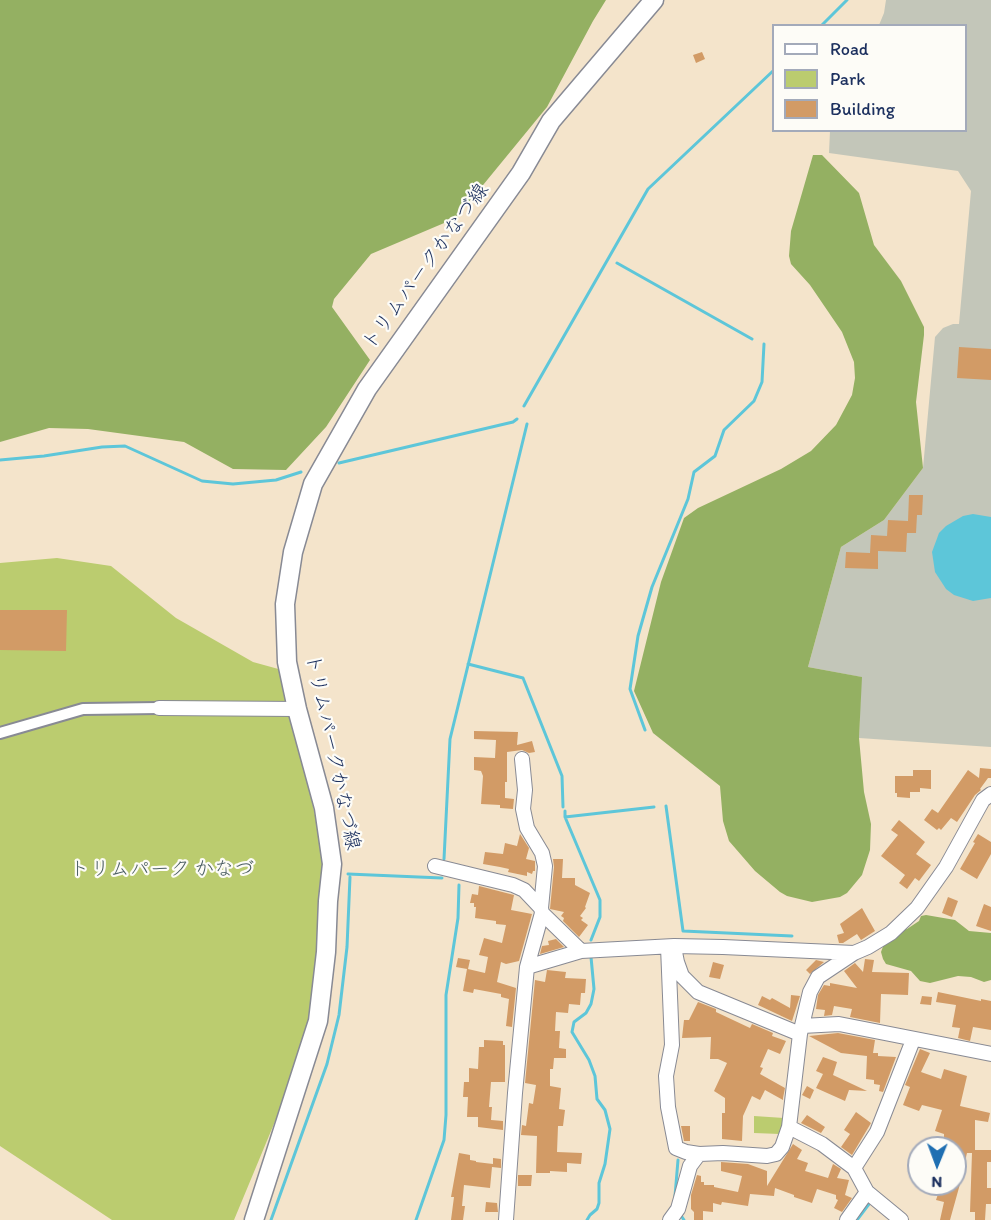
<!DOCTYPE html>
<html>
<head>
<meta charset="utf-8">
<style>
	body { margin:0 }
	#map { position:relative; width:991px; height:1220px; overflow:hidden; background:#f4e4cb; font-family:Itim,sans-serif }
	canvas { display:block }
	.legend { position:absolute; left:772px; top:24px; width:195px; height:108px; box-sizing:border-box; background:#fdfcf7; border:2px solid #a3aaba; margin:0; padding:8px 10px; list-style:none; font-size:18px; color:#1b2f5e }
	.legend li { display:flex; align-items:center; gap:12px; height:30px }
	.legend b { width:30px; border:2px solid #a3aaba }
	.north { position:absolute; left:907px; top:1136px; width:60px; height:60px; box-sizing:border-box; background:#fdfcf7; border:2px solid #a3aaba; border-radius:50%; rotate:181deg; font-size:16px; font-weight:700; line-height:24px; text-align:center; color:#1b2f5e }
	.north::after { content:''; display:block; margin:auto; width:21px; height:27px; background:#1f6fb2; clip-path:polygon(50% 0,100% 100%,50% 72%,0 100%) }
</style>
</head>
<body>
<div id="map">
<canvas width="991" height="1220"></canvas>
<ul class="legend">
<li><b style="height:8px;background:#fff"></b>Road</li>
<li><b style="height:16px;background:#bbcc6f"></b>Park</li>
<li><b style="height:16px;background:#d29b66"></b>Building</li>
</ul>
<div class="north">N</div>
</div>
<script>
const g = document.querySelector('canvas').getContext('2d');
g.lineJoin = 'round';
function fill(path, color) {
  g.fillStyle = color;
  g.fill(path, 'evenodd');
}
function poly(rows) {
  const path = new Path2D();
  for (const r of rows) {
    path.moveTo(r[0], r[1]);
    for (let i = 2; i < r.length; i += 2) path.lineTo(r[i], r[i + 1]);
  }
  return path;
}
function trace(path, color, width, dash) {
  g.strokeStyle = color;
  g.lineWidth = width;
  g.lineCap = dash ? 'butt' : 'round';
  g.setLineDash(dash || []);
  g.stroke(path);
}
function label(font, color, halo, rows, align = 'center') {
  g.font = font + ' Itim,"Klee One",sans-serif';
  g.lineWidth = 4.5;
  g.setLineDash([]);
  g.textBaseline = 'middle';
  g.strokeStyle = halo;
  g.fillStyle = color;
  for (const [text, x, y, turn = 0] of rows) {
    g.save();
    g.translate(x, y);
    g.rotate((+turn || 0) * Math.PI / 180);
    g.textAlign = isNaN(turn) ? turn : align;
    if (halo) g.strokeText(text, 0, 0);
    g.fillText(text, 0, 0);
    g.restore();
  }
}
fill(poly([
	[886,0,991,0,991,747,859,738,861,677,808,667,841,547,884,520,923,468,935,337,943,328,953,324,959,324,971,191,958,171,829,153,830,131,966,130,966,26,879,25,884,13]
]), '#c3c6b9');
fill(poly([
	[57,558,111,566,176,618,253,662,282,670,325,859,311,1022,303,1054,234,1220,112,1220,0,1146,0,563],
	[754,1116,784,1118,780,1134,754,1133]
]), '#bbcc6f');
fill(poly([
	[0,0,606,0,593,21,547,107,456,218,371,254,334,299,332,307,370,360,326,427,286,470,233,469,184,442,88,429,49,428,0,442],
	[813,155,822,155,859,193,874,245,901,281,924,327,924,335,916,402,923,468,884,520,841,547,808,667,862,677,859,738,864,792,871,824,870,850,862,875,847,893,840,897,812,902,787,896,780,892,755,871,729,841,723,821,720,786,653,733,634,691,661,582,684,518,698,508,781,469,811,451,836,425,852,395,855,378,854,362,842,332,810,285,791,264,789,256,791,231],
	[926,915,955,920,969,931,991,933,991,980,984,982,971,977,958,976,930,983,920,981,911,971,886,964,883,959,881,952,885,941,899,931,907,929,919,921,921,916]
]), '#94b062');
fill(poly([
	[973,514,991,517,991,598,973,601,954,595,946,589,935,572,932,552,939,533,946,526,963,516]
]), '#5dc6d9');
trace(poly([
	[821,26,847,0],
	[617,263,752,339],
	[524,406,648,189,774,70],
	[0,460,44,456,102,447,125,446,202,481,233,484,276,480,301,472],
	[339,463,513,422,517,419],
	[468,664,523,678,562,776,563,807],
	[645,730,630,689,638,636,652,587,688,499,694,472,715,456,724,430,754,401,762,382,764,344],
	[666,806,683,931,792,936],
	[565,811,565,817,654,807],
	[565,817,600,900,600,917,591,940],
	[444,859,450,739,527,424],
	[348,874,442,878],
	[675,1196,678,1160],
	[682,1217,684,1220],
	[271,1220,327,1064,339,1015,347,947,350,877],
	[416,1220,444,1140,446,1115,446,995,458,918,459,885],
	[587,1220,590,1215,597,1209,599,1203,599,1183,605,1164,610,1129,605,1110,597,1099,595,1076,589,1060,572,1032,574,1022,586,1013,591,1004,594,989,591,957],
	[857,1220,869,1204]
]), '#5dc6d9', 3);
fill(poly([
	[702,52,705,59,696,63,693,55],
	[959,347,991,349,991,380,957,378],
	[909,495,923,495,922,515,917,515,916,533,907,533,906,552,878,551,878,569,845,568,846,552,870,553,871,535,887,536,888,520,908,521],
	[0,610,67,610,66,651,0,650],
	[474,731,518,732,517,745,532,741,535,752,529,753,522,750,507,752,507,782,505,782,505,798,514,799,513,809,500,808,500,805,481,804,483,776,481,771,474,770,474,757,495,758,496,740,474,739],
	[980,768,991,769,991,778,988,778,980,789,981,790,975,795,957,822,951,818,941,830,939,828,937,830,924,820,932,809,938,813,968,770,979,778],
	[913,770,931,770,931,789,920,788,920,792,910,792,910,798,897,797,897,793,895,793,895,776,913,776],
	[899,820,925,842,916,854,931,865,919,881,915,878,907,889,899,883,905,875,881,856,898,835,891,830],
	[520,834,529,848,526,859,535,861,535,871,533,871,532,874,527,872,527,876,508,872,509,869,500,867,483,864,485,852,503,854,505,843,517,846],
	[978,834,991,842,991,854,977,879,960,869,975,843,973,842],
	[553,859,563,859,562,878,575,878,575,885,590,893,585,907,586,908,580,916,583,918,581,920,588,925,579,937,563,921,564,918,561,916,564,912,550,909,554,867],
	[479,886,514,895,511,910,532,914,519,961,506,964,501,962,497,982,516,988,512,1027,506,1026,509,999,501,997,501,994,474,989,473,993,463,991,467,969,456,967,458,958,470,960,468,969,485,973,488,957,479,955,484,938,502,943,506,925,496,924,496,921,475,918,476,907,474,907,474,903,470,903,472,894,478,895],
	[948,897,958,901,952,917,942,913],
	[984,904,991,907,991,931,976,926],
	[862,908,875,931,861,940,857,934,843,943,839,943,837,935,844,933,840,924],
	[556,939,564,947,540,954,542,946,549,945,548,941],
	[865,959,874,960,872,972,909,973,908,995,881,994,880,1023,850,1017,852,1009,834,1006,832,1015,824,1016,825,1010,816,1009,818,995,824,985,830,986,830,983,857,988,844,971,855,963,863,972],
	[816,960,824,962,810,974,806,970],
	[713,962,724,965,720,979,709,977],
	[547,970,566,972,565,978,586,979,585,993,581,993,580,1005,569,1004,568,1013,556,1012,555,1031,560,1031,559,1048,566,1049,566,1058,554,1058,553,1069,550,1069,550,1086,561,1088,559,1109,565,1110,563,1126,558,1126,557,1152,582,1153,581,1164,567,1163,567,1172,550,1171,550,1173,536,1173,537,1136,521,1135,522,1125,526,1126,529,1103,533,1104,536,1085,525,1083,535,980,545,982],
	[938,992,981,1001,981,999,991,1001,991,1030,973,1027,970,1041,958,1038,960,1028,952,1027,956,1005,936,1002],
	[791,995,800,996,792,1021,758,1005,762,996,770,1000,772,998,790,1008],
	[922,996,932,997,931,1005,920,1004],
	[698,1002,716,1009,716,1012,750,1028,752,1024,773,1033,772,1036,786,1041,780,1054,768,1049,760,1067,763,1068,760,1074,785,1088,783,1098,783,1100,765,1090,760,1100,752,1096,743,1116,742,1141,722,1139,722,1113,725,1113,725,1098,714,1091,727,1063,718,1059,710,1059,711,1037,682,1038,684,1020,689,1020],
	[838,1033,875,1040,873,1053,878,1053,878,1056,896,1057,883,1092,879,1091,880,1085,874,1084,874,1080,866,1079,867,1056,841,1053,809,1036],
	[484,1040,503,1041,503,1045,505,1045,505,1082,491,1082,489,1107,492,1107,491,1120,503,1121,503,1130,478,1127,478,1117,467,1117,468,1097,463,1097,464,1082,469,1082,469,1068,478,1069,479,1047,484,1047],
	[920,1049,930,1053,921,1072,941,1079,944,1069,967,1076,960,1106,990,1113,988,1122,975,1120,975,1150,991,1150,991,1162,987,1162,987,1188,991,1188,991,1204,986,1204,985,1220,975,1220,975,1212,970,1212,972,1153,967,1153,965,1161,955,1161,955,1148,944,1148,944,1134,935,1131,942,1110,922,1105,919,1111,903,1105,910,1087,905,1085],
	[823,1057,837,1062,833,1075,867,1091,849,1090,845,1101,816,1088,823,1074,816,1071],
	[807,1086,814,1090,810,1099,802,1095],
	[856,1112,871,1123,852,1155,841,1147,850,1134,844,1130],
	[807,1115,825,1127,821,1133,801,1123],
	[681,1126,690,1126,690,1141,684,1141],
	[793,1144,802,1150,797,1159,808,1163,805,1171,828,1178,833,1164,841,1169,837,1178,849,1180,845,1195,852,1198,842,1212,834,1208,838,1200,836,1199,836,1195,817,1189,812,1203,794,1197,794,1195,775,1188,774,1196,750,1194,748,1206,722,1202,721,1205,713,1203,713,1212,703,1211,703,1220,694,1220,694,1212,691,1209,691,1195,697,1175,701,1176,701,1182,704,1182,704,1185,714,1185,714,1187,738,1192,742,1176,721,1171,721,1162,748,1164,767,1171,767,1186],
	[459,1153,470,1155,470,1160,476,1161,476,1162,493,1164,493,1158,501,1159,501,1168,492,1167,490,1188,464,1185,462,1206,465,1206,463,1220,451,1220,454,1197,451,1197],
	[518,1175,532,1175,531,1186,518,1186],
	[944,1184,960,1184,950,1220,940,1220,944,1202,936,1200,939,1191,942,1191],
	[486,1202,497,1203,498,1212,485,1212]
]), '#d29b66');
const pedestrian = poly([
	[0,733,83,709,159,708]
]);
const minor = poly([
	[159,708,297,709],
	[522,759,525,790,523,809,527,828,542,853,545,866,541,908],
	[435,866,513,885,524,890,541,908,542,913,581,951],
	[668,947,672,1045,666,1076,668,1107,676,1148,686,1152,699,1154],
	[674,947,677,962,682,976,698,992,800,1034],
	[527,967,542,913],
	[802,1026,839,1024,991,1054],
	[789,1127,822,1144,854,1168,867,1192,901,1220],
	[854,1168,877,1132,913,1040],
	[506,1220,515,1093,527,967,581,951,674,946,723,947,854,953],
	[670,1220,678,1209,690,1166,699,1154,723,1153,767,1156,776,1154,782,1147,789,1127,800,1034,810,992,818,977,854,953,868,947,891,933,917,908,946,867,983,800,991,794],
	[847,1220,867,1192]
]);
const secondary = poly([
	[254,1220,318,1021,326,952,328,901,332,864,324,808,297,709,287,662,285,604,293,552,313,484,367,389,521,173,551,121,654,0]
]);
trace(pedestrian, '#888a94', 14);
trace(minor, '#888a94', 16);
trace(secondary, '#888a94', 21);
trace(pedestrian, '#fff', 10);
trace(minor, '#fff', 14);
trace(secondary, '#fff', 18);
label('20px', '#1b2f5e', '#fdfcf7', [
	["トリムパークかなづ線",426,267,-54],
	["トリムパークかなづ線",332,752,78]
]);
label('20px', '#4b5e63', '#fdfcf7', [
	["トリムパーク かなづ",162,870]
]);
</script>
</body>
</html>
